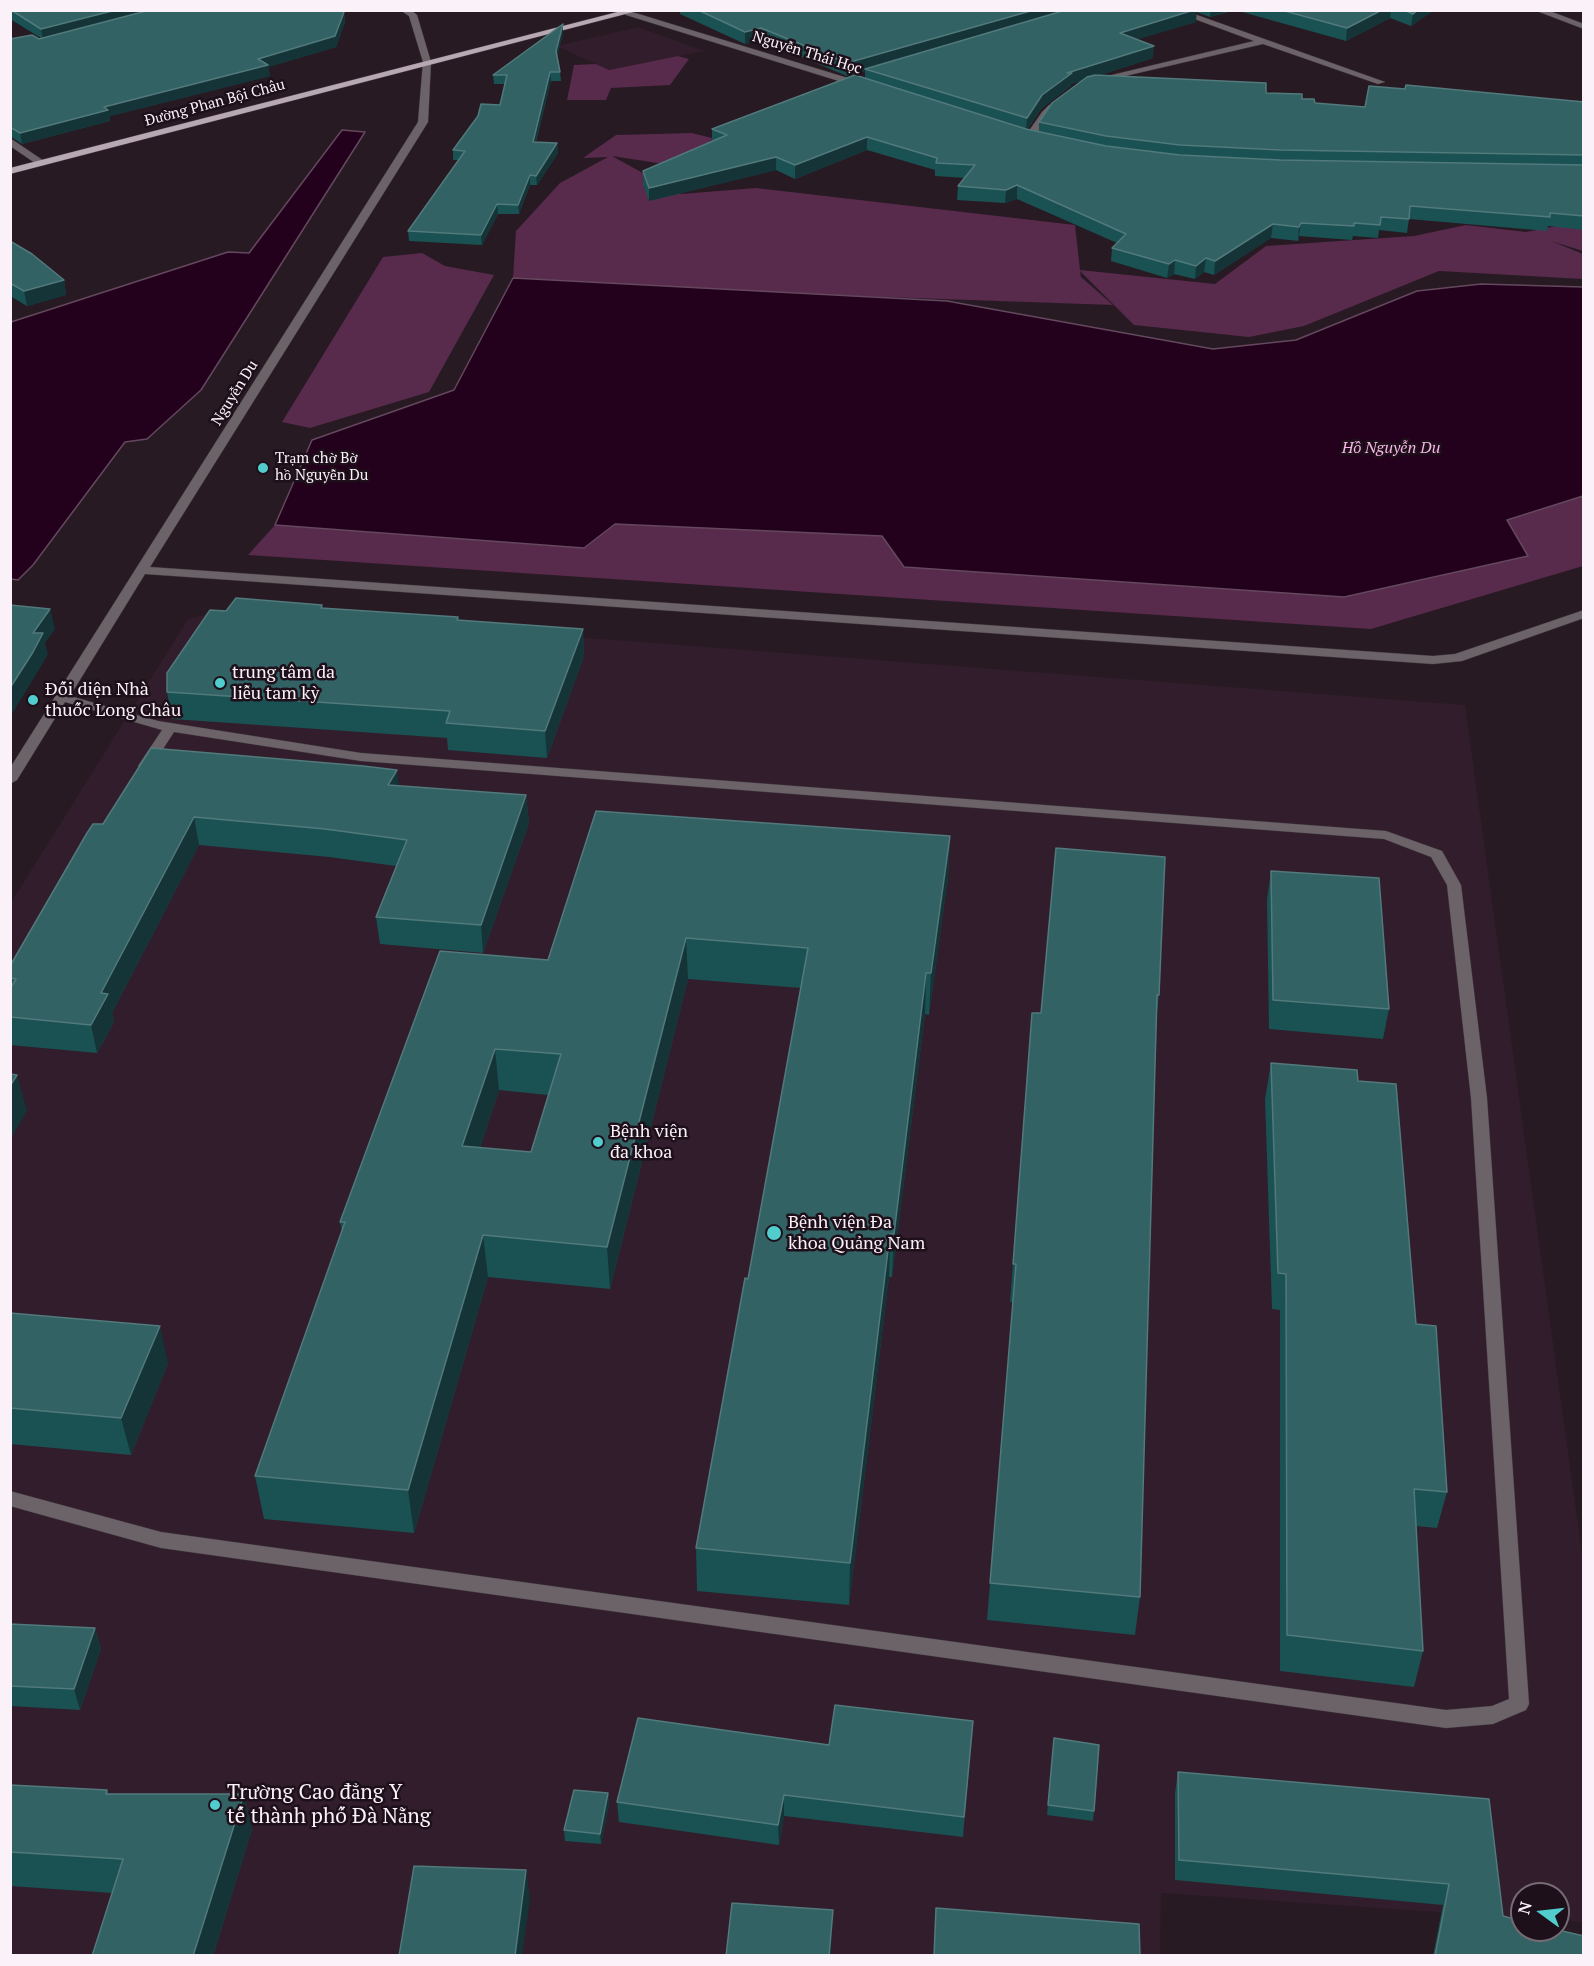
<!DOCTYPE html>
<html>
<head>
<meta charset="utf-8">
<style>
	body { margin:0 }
	#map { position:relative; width:1594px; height:1966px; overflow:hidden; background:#271a23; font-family:"PT Serif",serif }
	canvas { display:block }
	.frame { position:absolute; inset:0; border:12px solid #fbf1f8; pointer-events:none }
	.north { position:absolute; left:1510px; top:1882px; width:60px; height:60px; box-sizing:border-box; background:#1d101a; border:2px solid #766a73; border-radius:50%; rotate:285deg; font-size:16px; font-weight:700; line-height:24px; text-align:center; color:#fbf1f8 }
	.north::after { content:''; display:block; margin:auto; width:21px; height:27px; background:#52cdce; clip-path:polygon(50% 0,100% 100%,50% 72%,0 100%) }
</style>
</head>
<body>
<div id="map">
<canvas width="1594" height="1966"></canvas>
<div class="frame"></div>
<div class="north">N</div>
</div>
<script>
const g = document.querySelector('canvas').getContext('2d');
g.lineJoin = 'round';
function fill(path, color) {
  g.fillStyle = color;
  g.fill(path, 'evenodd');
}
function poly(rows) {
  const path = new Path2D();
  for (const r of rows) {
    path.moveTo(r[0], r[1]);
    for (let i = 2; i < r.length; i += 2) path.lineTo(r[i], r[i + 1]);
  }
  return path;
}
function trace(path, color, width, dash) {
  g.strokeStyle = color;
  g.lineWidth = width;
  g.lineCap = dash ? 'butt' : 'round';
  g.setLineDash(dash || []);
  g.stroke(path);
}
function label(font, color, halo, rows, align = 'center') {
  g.font = font + ' "PT Serif",serif';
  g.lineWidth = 5;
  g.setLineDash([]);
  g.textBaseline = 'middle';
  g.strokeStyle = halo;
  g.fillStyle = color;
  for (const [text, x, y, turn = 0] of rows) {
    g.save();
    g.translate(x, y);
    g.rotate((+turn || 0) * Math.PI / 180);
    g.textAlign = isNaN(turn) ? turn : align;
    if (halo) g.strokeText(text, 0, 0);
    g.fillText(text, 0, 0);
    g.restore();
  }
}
fill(poly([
	[638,27,705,51,609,70,556,46],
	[224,610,1465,705,1583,1561,1583,1922,1558,1920,1558,1894,1522,1894,1522,1918,1161,1893,1160,1955,11,1955,10,904,188,619]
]), '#311d2b');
fill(poly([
	[678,56,689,59,670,85,611,88,606,100,567,100,574,65,596,64,609,70],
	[692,133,712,138,709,171,612,156,681,194,756,188,1075,225,1080,270,1215,284,1266,246,1414,236,1466,225,1526,232,1583,221,1583,251,1551,241,1583,254,1583,279,1439,271,1304,326,1249,337,1134,325,1080,271,1081,277,1113,305,856,296,513,278,516,231,560,183,608,157,583,158,616,135],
	[422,253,445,266,494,275,429,392,310,428,282,422,383,257],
	[1584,496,1583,566,1371,629,248,555,275,525,584,548,615,524,882,536,904,567,1344,597,1528,556,1507,520]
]), '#582a4c');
const water = poly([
	[342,130,365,132,201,390,147,439,125,442,33,565,18,580,11,579,11,322,228,252,249,253,342,130],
	[513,278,947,301,1213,349,1296,340,1417,291,1481,284,1583,287,1583,496,1507,520,1528,556,1344,597,904,567,882,536,615,524,584,548,275,525,312,440,454,390,513,278]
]);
fill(water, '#23001c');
trace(water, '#64485e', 1.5);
const minor = poly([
	[400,10,411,10,417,15,431,62,428,122,150,567,1433,656,1455,654,1584,610,1584,618,1462,661,1433,664,145,574,70,696,158,721,361,753,1386,831,1442,851,1461,885,1487,1098,1529,1704,1526,1710,1493,1724,1446,1728,161,1548,10,1506,10,1491,161,1532,1446,1710,1492,1706,1509,1699,1471,1098,1447,885,1431,857,1384,839,361,761,174,732,150,769,145,770,138,766,162,730,65,702,17,780,10,784,10,768,418,122,423,62,409,16,400,10],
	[1170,10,1183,10,1385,82,1378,84,1263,44,1095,83,1095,79,1254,41,1170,10],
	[1534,10,1547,10,1584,24,1584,29,1534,10],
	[629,11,864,83,865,85,858,87,626,15,625,13,629,11],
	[1049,105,1056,107,1032,140,1026,140,1024,138,1042,112,1049,105],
	[10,138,44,161,44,165,38,165,10,146,10,138]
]);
const major = poly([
	[625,10,641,10,10,174,10,168,625,10]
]);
trace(minor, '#40343d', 1);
trace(major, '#40343d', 1);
fill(minor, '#6b6368');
fill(major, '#b8a8b3');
fill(poly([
	[10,10,344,12,345,22,336,47,268,67,270,76,110,116,110,121,22,144,10,136,10,39,41,38,10,19],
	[680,10,1434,10,1411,26,1390,18,1346,41,1242,12,1232,11,1210,17,1196,12,1196,22,1137,39,1153,58,1100,75,1266,93,1302,99,1315,103,1365,107,1584,102,1584,230,1548,226,1547,231,1409,219,1407,233,1379,230,1378,238,1353,236,1352,240,1299,236,1298,241,1271,238,1214,275,1204,272,1195,279,1174,274,1167,278,1111,261,1112,248,1117,243,1017,199,1005,203,957,200,958,186,965,178,935,176,935,170,867,150,795,179,776,170,649,201,643,184,643,171,712,142,712,129,865,79,865,71,847,76,761,40,745,44,680,14],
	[1081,81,1039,122,1039,132,1027,130,1042,108,1071,86,1071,84],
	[563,24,563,33,557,57,560,72,561,81,551,81,536,142,557,143,558,153,537,185,530,185,519,214,498,214,482,245,409,241,408,231,459,160,453,160,453,150,500,105,505,84,494,84,493,75],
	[10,241,64,280,66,295,27,306,10,296],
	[322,605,323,608,458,617,459,620,583,629,584,656,547,758,448,750,447,738,172,719,167,692,226,611],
	[399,786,526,795,529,823,483,953,380,944,376,917,396,866,329,857,199,845,112,1013,114,1022,97,1053,10,1045,10,966,103,824],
	[950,836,948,877,929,1015,925,1014,892,1277,889,1277,849,1605,697,1591,696,1548,748,1279,801,988,688,979,610,1289,488,1277,414,1533,264,1519,255,1476,342,1231,340,1222,548,960],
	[499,1090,548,1095,531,1152,480,1148],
	[1056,848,1159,995,1156,1023,1140,1597,1135,1635,987,1620,1013,1302,1010,1302,1032,1013,1041,1013],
	[1271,871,1389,1009,1383,1039,1269,1029,1267,900],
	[1271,1063,1358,1081,1416,1324,1447,1492,1437,1528,1416,1526,1423,1651,1414,1687,1280,1671,1280,1310,1272,1309,1265,1099],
	[10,1313,168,1363,131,1455,10,1444],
	[10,1624,95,1628,101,1649,80,1710,10,1706],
	[973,1721,963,1837,784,1816,779,1845,619,1822,617,1802,829,1745],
	[1054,1738,1094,1811,1093,1821,1047,1815],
	[1178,1772,1489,1799,1503,1916,1584,1956,1433,1956,1443,1905,1175,1880,1175,1793],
	[10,1785,107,1790,109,1794,252,1829,213,1956,92,1956,112,1893,10,1886],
	[608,1793,609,1804,601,1844,565,1841,564,1830]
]), '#1a5152');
fill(poly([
	[116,10,157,10,43,40,41,29],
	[1034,10,1076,10,865,69,865,71,847,76,847,63],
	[1194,10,1197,10,1196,22,1119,45,1120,33],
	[1211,10,1232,10,1210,17],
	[1382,10,1391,10,1390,18,1346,41,1347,28],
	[1418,10,1434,10,1411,26,1413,14],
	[344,12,345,22,336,47,268,67,270,76,110,116,110,121,22,144,20,133,258,59],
	[563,24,563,33,556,60,556,51],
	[761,28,761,40,745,44,745,32],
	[1154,46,1153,58,1071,84,1071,86,1042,108,1026,131,1027,118,1042,95,1067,73],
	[550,72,551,81,533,151,533,142],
	[867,137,867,150,795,179,795,165],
	[557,143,558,153,537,185,536,176],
	[776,157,776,170,649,201,649,188],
	[530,175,530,185,519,214,518,205],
	[1017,185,1017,199,1005,203,1006,190],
	[497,204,498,214,482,245,481,235],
	[1301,223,1299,236,1298,241,1299,227],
	[1273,224,1271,238,1214,275,1215,261],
	[1206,258,1204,272,1195,279,1196,266],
	[1175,260,1174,274,1167,278,1169,264],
	[64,280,66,295,27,306,24,291],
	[50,609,55,629,45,643,48,654,37,673,10,717,10,688,33,633],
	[583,629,584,656,547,758,545,731],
	[397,770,400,797,388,785],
	[526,795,529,823,483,953,481,925],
	[194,817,199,845,112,1013,114,1022,97,1053,91,1025,101,993],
	[950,836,948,877,929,1015,931,973],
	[686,938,688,979,610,1289,607,1247],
	[926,973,925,1014,892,1277,894,1234],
	[495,1049,499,1090,467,1188,462,1146],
	[17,1075,27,1111,10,1140,10,1086],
	[890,1234,889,1277,849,1605,850,1563],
	[483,1235,488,1277,414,1533,408,1490],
	[160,1326,168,1363,131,1455,121,1418],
	[95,1628,101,1649,80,1710,74,1689],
	[608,1793,609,1804,601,1844,600,1834],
	[244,1794,252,1829,213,1956,193,1956],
	[784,1795,784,1816,779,1845,778,1825],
	[526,1870,530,1899,522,1956,515,1956],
	[833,1910,831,1956,829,1956]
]), '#153438');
const building = poly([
	[11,10,116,10,41,29,11,10],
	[150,10,341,10,344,12,335,36,258,59,268,65,104,107,108,110,20,133,10,127,10,39,32,35,39,39,150,10],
	[698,10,1034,10,847,63,761,28,745,32,698,10],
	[1066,10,1194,10,1120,33,1154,46,1067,73,1072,73,1042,95,1027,118,865,69,1066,10],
	[1281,10,1382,10,1347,28,1281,10],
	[1404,10,1418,10,1413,14,1404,10],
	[563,24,556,51,560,72,550,72,533,142,557,143,536,176,530,175,518,205,497,204,481,235,408,231,465,151,453,150,478,116,481,104,500,105,507,75,493,75,563,24],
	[855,75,1026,129,1106,146,1180,155,1280,160,1584,165,1584,216,1550,213,1550,217,1410,206,1409,219,1381,217,1380,225,1354,223,1354,226,1301,223,1299,227,1273,224,1215,261,1206,258,1196,266,1175,260,1169,264,1112,248,1126,234,1017,185,1006,190,958,186,975,165,936,163,937,158,867,137,795,165,776,157,649,188,643,171,727,135,712,129,855,75],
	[1095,75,1266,83,1266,93,1302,94,1302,99,1314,99,1315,103,1365,107,1369,86,1405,89,1406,85,1584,102,1584,155,1280,150,1180,145,1106,136,1039,122,1052,103,1087,77,1095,75],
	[10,241,32,254,64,280,24,291,10,283,10,241],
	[236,598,322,605,321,608,458,617,457,620,583,629,545,731,446,723,450,711,167,692,167,673,210,610,226,611,236,598],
	[10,605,50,609,33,633,43,633,33,652,10,688,10,605],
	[151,748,363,766,397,770,388,785,526,795,481,925,376,917,407,840,325,829,194,817,101,993,108,994,91,1025,10,1017,10,989,16,979,10,978,10,966,87,833,93,824,103,824,151,748],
	[596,811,950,836,931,973,926,973,894,1234,890,1234,850,1563,696,1548,745,1278,748,1279,808,948,686,938,607,1247,483,1235,408,1490,255,1476,345,1222,340,1222,440,951,548,960,596,811],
	[495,1049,561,1054,531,1152,462,1146,495,1049],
	[1056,848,1165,857,1159,995,1157,995,1140,1597,990,1583,1016,1264,1013,1264,1032,1013,1041,1013,1056,848],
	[1271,871,1379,878,1389,1009,1273,1000,1271,871],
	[1271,1063,1357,1070,1358,1081,1396,1084,1416,1324,1436,1326,1447,1492,1414,1489,1423,1651,1287,1635,1286,1274,1278,1273,1271,1063],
	[10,1074,17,1075,10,1086,10,1074],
	[10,1313,160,1326,121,1418,10,1408,10,1313],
	[10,1624,95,1628,74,1689,10,1686,10,1624],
	[835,1705,973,1721,964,1817,784,1795,778,1825,617,1802,638,1718,829,1745,835,1705],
	[1054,1738,1099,1745,1094,1811,1048,1805,1054,1738],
	[1178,1772,1489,1799,1503,1916,1522,1921,1522,1930,1558,1930,1584,1936,1584,1956,1435,1956,1449,1884,1179,1860,1178,1772],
	[10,1785,107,1790,106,1794,244,1794,193,1956,92,1956,123,1859,10,1852,10,1785],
	[574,1790,608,1793,600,1834,564,1830,574,1790],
	[414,1866,526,1870,515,1956,399,1956,414,1866],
	[732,1903,833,1910,829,1956,726,1956,732,1903],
	[936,1908,1139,1924,1140,1956,934,1956,936,1908]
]);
fill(building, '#326264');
trace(building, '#52797b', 1.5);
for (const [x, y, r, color] of [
	[263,468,6,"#52cdce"],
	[220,683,6,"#52cdce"],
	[33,700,6,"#52cdce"],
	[598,1142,6,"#52cdce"],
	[774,1233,8,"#52cdce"],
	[215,1805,6,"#52cdce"]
]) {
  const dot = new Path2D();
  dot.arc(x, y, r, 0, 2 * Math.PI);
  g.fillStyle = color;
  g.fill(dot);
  trace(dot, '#1d101a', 2);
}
label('15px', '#fbf1f8', '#1d101a', [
	["Nguyễn Thái Học",807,53,17],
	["Đường Phan Bội Châu",215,103,-15],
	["Nguyễn Du",235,393,-58]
]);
label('15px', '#fbf1f8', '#1d101a', [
	["Trạm chờ Bờ",275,459],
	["hồ Nguyễn Du",275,476]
], 'left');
label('italic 16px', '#f8b4e5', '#1d101a', [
	["Hồ Nguyễn Du",1391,448]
]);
label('18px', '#fbf1f8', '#1d101a', [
	["trung tâm da",232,673],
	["liễu tam kỳ",232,694],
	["Đối diện Nhà",45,690],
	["thuốc Long Châu",45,711],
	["Bệnh viện",610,1132],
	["đa khoa",610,1153],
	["Bệnh viện Đa",788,1223],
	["khoa Quảng Nam",788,1244]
], 'left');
label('21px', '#fbf1f8', '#1d101a', [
	["Trường Cao đẳng Y",227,1793],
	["tế thành phố Đà Nẵng",227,1817]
], 'left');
</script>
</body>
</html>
